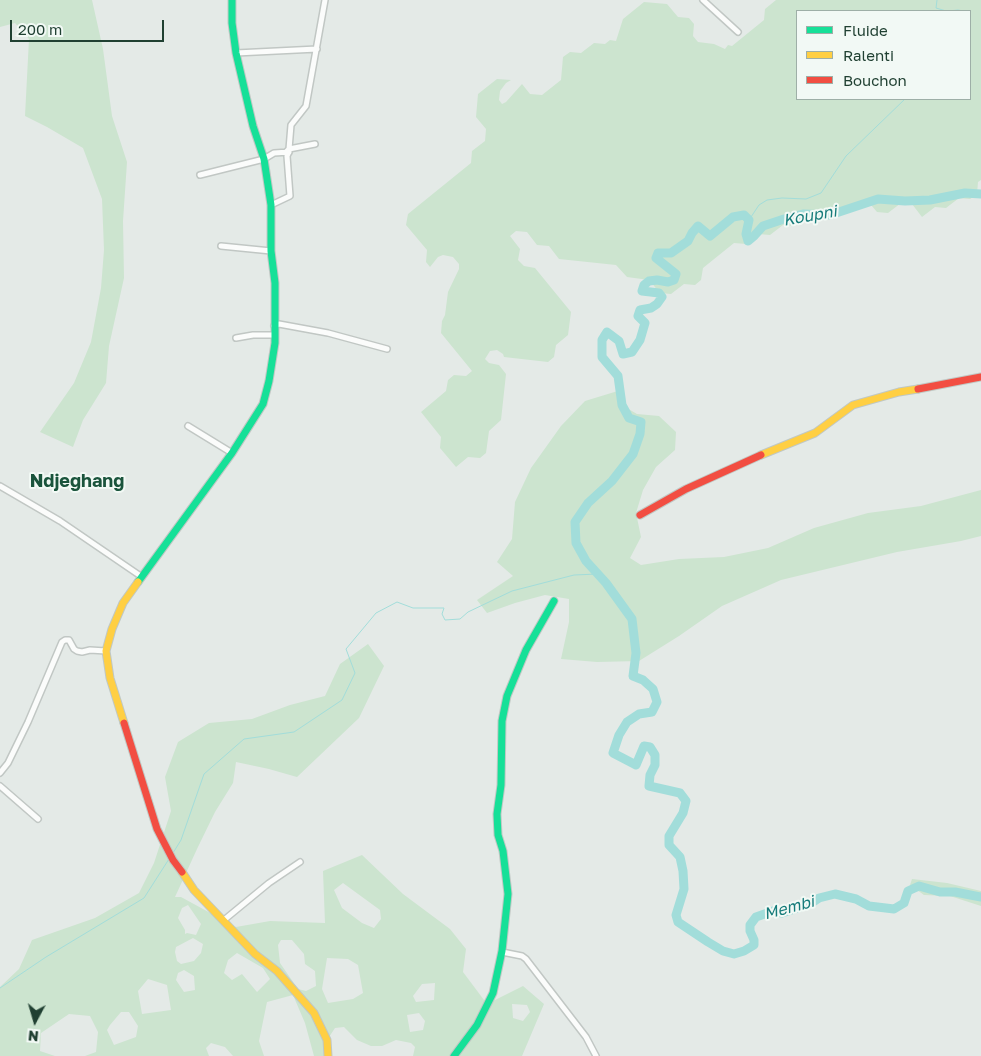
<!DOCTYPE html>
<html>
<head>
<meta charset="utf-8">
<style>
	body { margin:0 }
	#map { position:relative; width:981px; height:1056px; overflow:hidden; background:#e4eae7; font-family:"Golos Text",sans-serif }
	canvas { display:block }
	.legend { position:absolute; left:796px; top:10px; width:175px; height:90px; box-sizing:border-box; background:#f2f9f5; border:1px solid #9eafa7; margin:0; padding:6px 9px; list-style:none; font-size:15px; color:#204032 }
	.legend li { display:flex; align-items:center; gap:10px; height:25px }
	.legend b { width:25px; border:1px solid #9eafa7 }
	.north { position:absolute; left:10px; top:996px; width:50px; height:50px; -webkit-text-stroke:4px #f2f9f5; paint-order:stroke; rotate:186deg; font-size:14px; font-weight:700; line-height:20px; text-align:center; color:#204032 }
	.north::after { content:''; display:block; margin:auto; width:18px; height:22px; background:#204032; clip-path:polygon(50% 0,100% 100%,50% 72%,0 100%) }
	.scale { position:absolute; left:10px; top:20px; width:154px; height:22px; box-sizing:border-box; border:2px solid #204032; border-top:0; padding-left:6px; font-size:15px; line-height:18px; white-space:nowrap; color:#204032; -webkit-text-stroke:4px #f2f9f5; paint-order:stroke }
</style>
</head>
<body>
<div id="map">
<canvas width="981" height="1056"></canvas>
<ul class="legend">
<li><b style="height:6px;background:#16e098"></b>Fluide</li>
<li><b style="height:6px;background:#ffcf43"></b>Ralenti</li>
<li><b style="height:6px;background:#f24e42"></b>Bouchon</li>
</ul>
<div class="north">N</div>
<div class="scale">200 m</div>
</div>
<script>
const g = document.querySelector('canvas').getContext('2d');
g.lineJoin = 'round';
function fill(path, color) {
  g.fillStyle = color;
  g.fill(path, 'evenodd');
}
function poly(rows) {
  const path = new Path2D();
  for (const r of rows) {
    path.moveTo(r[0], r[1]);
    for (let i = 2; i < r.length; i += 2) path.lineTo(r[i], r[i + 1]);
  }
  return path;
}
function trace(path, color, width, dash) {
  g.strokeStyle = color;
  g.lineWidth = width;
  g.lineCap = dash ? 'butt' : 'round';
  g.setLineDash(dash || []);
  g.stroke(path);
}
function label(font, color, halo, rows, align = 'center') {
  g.font = font + ' "Golos Text",sans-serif';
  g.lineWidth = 4;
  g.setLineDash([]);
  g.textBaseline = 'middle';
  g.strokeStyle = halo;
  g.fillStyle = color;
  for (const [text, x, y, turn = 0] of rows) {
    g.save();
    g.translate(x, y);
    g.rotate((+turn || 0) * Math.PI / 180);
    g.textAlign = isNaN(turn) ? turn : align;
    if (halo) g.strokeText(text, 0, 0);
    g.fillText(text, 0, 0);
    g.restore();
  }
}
fill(poly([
	[0,0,92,0,103,49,112,116,127,162,123,221,124,278,109,346,106,383,83,420,73,447,40,432,74,383,91,342,101,288,104,250,102,199,83,148,47,127,25,116,29,39,15,23,0,27],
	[776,0,981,0,981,180,978,182,977,194,970,199,959,198,946,208,935,207,922,217,912,204,901,203,888,213,877,212,866,199,854,209,831,207,818,217,807,216,794,226,783,225,770,235,758,234,746,244,734,243,703,268,701,280,695,285,684,284,671,294,660,293,649,280,627,277,616,265,559,259,549,246,537,245,527,232,516,231,510,236,520,249,518,260,524,266,535,268,571,312,568,335,556,345,554,357,548,362,504,357,503,354,497,350,490,351,485,359,489,363,499,365,506,374,501,420,489,431,486,453,480,458,468,457,456,467,440,448,441,437,421,412,446,391,448,380,454,375,466,376,472,371,441,333,442,321,445,315,448,292,459,269,459,264,453,257,443,255,438,257,430,267,426,262,427,250,406,225,408,214,471,163,472,151,485,141,486,129,476,117,478,94,497,79,511,80,506,83,500,91,499,100,502,104,506,102,522,84,530,94,542,95,561,80,563,57,570,52,581,53,594,43,605,44,610,40,616,41,623,19,644,2,667,4,678,17,689,18,694,24,693,36,698,42,714,44,725,49,728,45,732,46,764,20,765,9],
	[797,11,970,11,970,99,797,99],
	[621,390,620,404,637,414,659,416,676,432,675,450,656,467,643,490,636,513,641,537,630,558,641,565,679,559,724,557,768,548,814,528,868,513,921,506,981,490,981,536,961,541,897,552,781,580,722,606,679,636,639,661,597,662,561,659,569,622,569,599,545,595,515,603,487,613,477,600,513,576,497,562,512,539,515,502,531,468,561,426,585,401],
	[368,644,384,666,359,718,297,777,269,769,236,762,233,783,215,812,197,849,175,897,181,897,236,927,270,921,325,923,323,871,362,855,403,894,450,929,466,949,463,972,487,1004,523,986,544,1004,522,1056,413,1056,415,1047,411,1043,396,1040,382,1046,371,1046,357,1040,344,1027,335,1028,327,1040,330,1056,314,1056,305,1023,293,995,267,1002,259,1041,264,1056,233,1056,225,1047,211,1043,206,1048,209,1056,85,1056,96,1052,98,1032,90,1016,69,1014,41,1033,40,1051,55,1056,0,1056,0,987,19,969,32,940,95,918,139,893,154,863,171,811,165,777,178,742,209,723,252,719,290,705,325,696,340,664],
	[343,883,380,910,381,919,374,928,362,923,342,908,334,890],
	[188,905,201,924,196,935,187,933,185,934,185,930,178,918,182,908],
	[193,938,203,944,201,953,194,961,181,964,177,961,175,952,176,947],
	[281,940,292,940,304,954,305,964,315,971,316,986,306,991,298,989,280,963,278,945],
	[237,953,263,968,270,979,257,992,242,974,232,980,224,973,228,960],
	[327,958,348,959,358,965,363,993,353,999,328,1003,322,989],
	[184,970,194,976,195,990,184,992,176,980,178,973],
	[148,979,167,985,171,1010,142,1014,138,991],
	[435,983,434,1000,416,1002,413,996,422,984],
	[512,1004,527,1005,530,1012,523,1021,513,1018],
	[121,1012,129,1012,138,1026,136,1037,114,1045,107,1030,110,1025],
	[419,1013,425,1021,423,1030,410,1032,407,1015],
	[912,879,947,883,981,891,981,906,950,896,924,895,910,885]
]), '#cce4cf');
trace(poly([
	[937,0,936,8,946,11],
	[949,11,958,10,963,11],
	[749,220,759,205,767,200,782,198,806,199,821,193,846,156,905,99],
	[173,853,181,840,204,774,244,739,294,732,342,700,355,673,346,649,376,613,397,602,413,608,444,608,442,614,445,620,460,619,468,612,512,591,574,575,598,574],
	[0,988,46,957,144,898,169,859]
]), '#a2ddda', 1);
trace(poly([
	[981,194,965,193,930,200,905,201,878,199,830,215,803,214,784,219,763,226,754,236,748,241,746,234,749,220,744,215,733,217,710,236,698,226,692,233,688,241,671,253,658,253,656,258,676,274,674,280,668,282,657,280,649,281,644,285,642,291,659,293,662,297,657,304,651,308,640,310,638,316,645,323,640,340,632,352,623,354,619,341,607,332,602,340,602,357,618,376,622,405,629,418,641,422,640,434,633,454,612,481,588,503,575,522,576,543,586,561,606,583,632,619,636,653,633,676,643,680,653,689,657,702,652,712,639,714,627,722,619,735,613,753,636,765,644,746,650,747,655,755,655,765,650,775,649,786,680,793,686,801,683,813,669,836,669,845,680,857,683,871,684,889,676,915,678,922,708,942,723,951,734,954,744,951,754,945,754,940,750,931,750,925,756,917,773,911,782,913,810,904,819,898,835,894,856,899,869,906,894,909,904,903,908,891,919,886,940,892,955,892,981,897]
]), '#a2ddda', 9);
const street = poly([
	[703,0,738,32],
	[236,53,317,49],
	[289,149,291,125,306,106,325,0],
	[200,175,264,159,274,153,289,152,286,152,289,149,315,144],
	[271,205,290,196,287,156,289,152],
	[221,246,271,251],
	[274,326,279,324,328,333,387,349],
	[236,338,253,335,274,335],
	[188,426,232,453],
	[0,486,60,521,142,577],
	[0,773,8,763,28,722,62,642,65,640,69,640,74,649,77,651,82,652,90,650,106,651],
	[0,786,38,819],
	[224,920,269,883,300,862],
	[502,952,522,956,526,959,586,1037,596,1056]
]);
const fast = poly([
	[138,582,232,453,263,404,269,381,275,343,275,283,271,251,271,205,264,159,253,126,236,53,232,23,232,0],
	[454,1056,477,1025,493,993,502,951,508,894,503,851,498,835,497,814,501,785,502,721,507,696,526,650,554,601]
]);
const slow = poly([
	[761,455,815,433,853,405,899,392,918,389],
	[124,723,110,678,106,651,112,629,123,603,138,582],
	[182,872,194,890,255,954,277,971,314,1013,327,1040,328,1056]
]);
const jam = poly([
	[918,389,981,377],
	[640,515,686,489,761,455],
	[124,723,157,829,173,860,182,872]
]);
trace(street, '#c1c7c4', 8);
trace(fast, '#c0c8c4', 9);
trace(slow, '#c0c8c4', 9);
trace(jam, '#c0c8c4', 9);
trace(street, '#fbfcfb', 5);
trace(fast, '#16e098', 7);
trace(slow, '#ffcf43', 7);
trace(jam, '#f24e42', 7);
label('italic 16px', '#157b7a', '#f2f9f5', [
	["Koupni",810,216,-10],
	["Membi",789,908,-15]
]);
label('bold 18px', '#1a543c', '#f2f9f5', [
	["Ndjeghang",77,481]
]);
</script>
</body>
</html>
